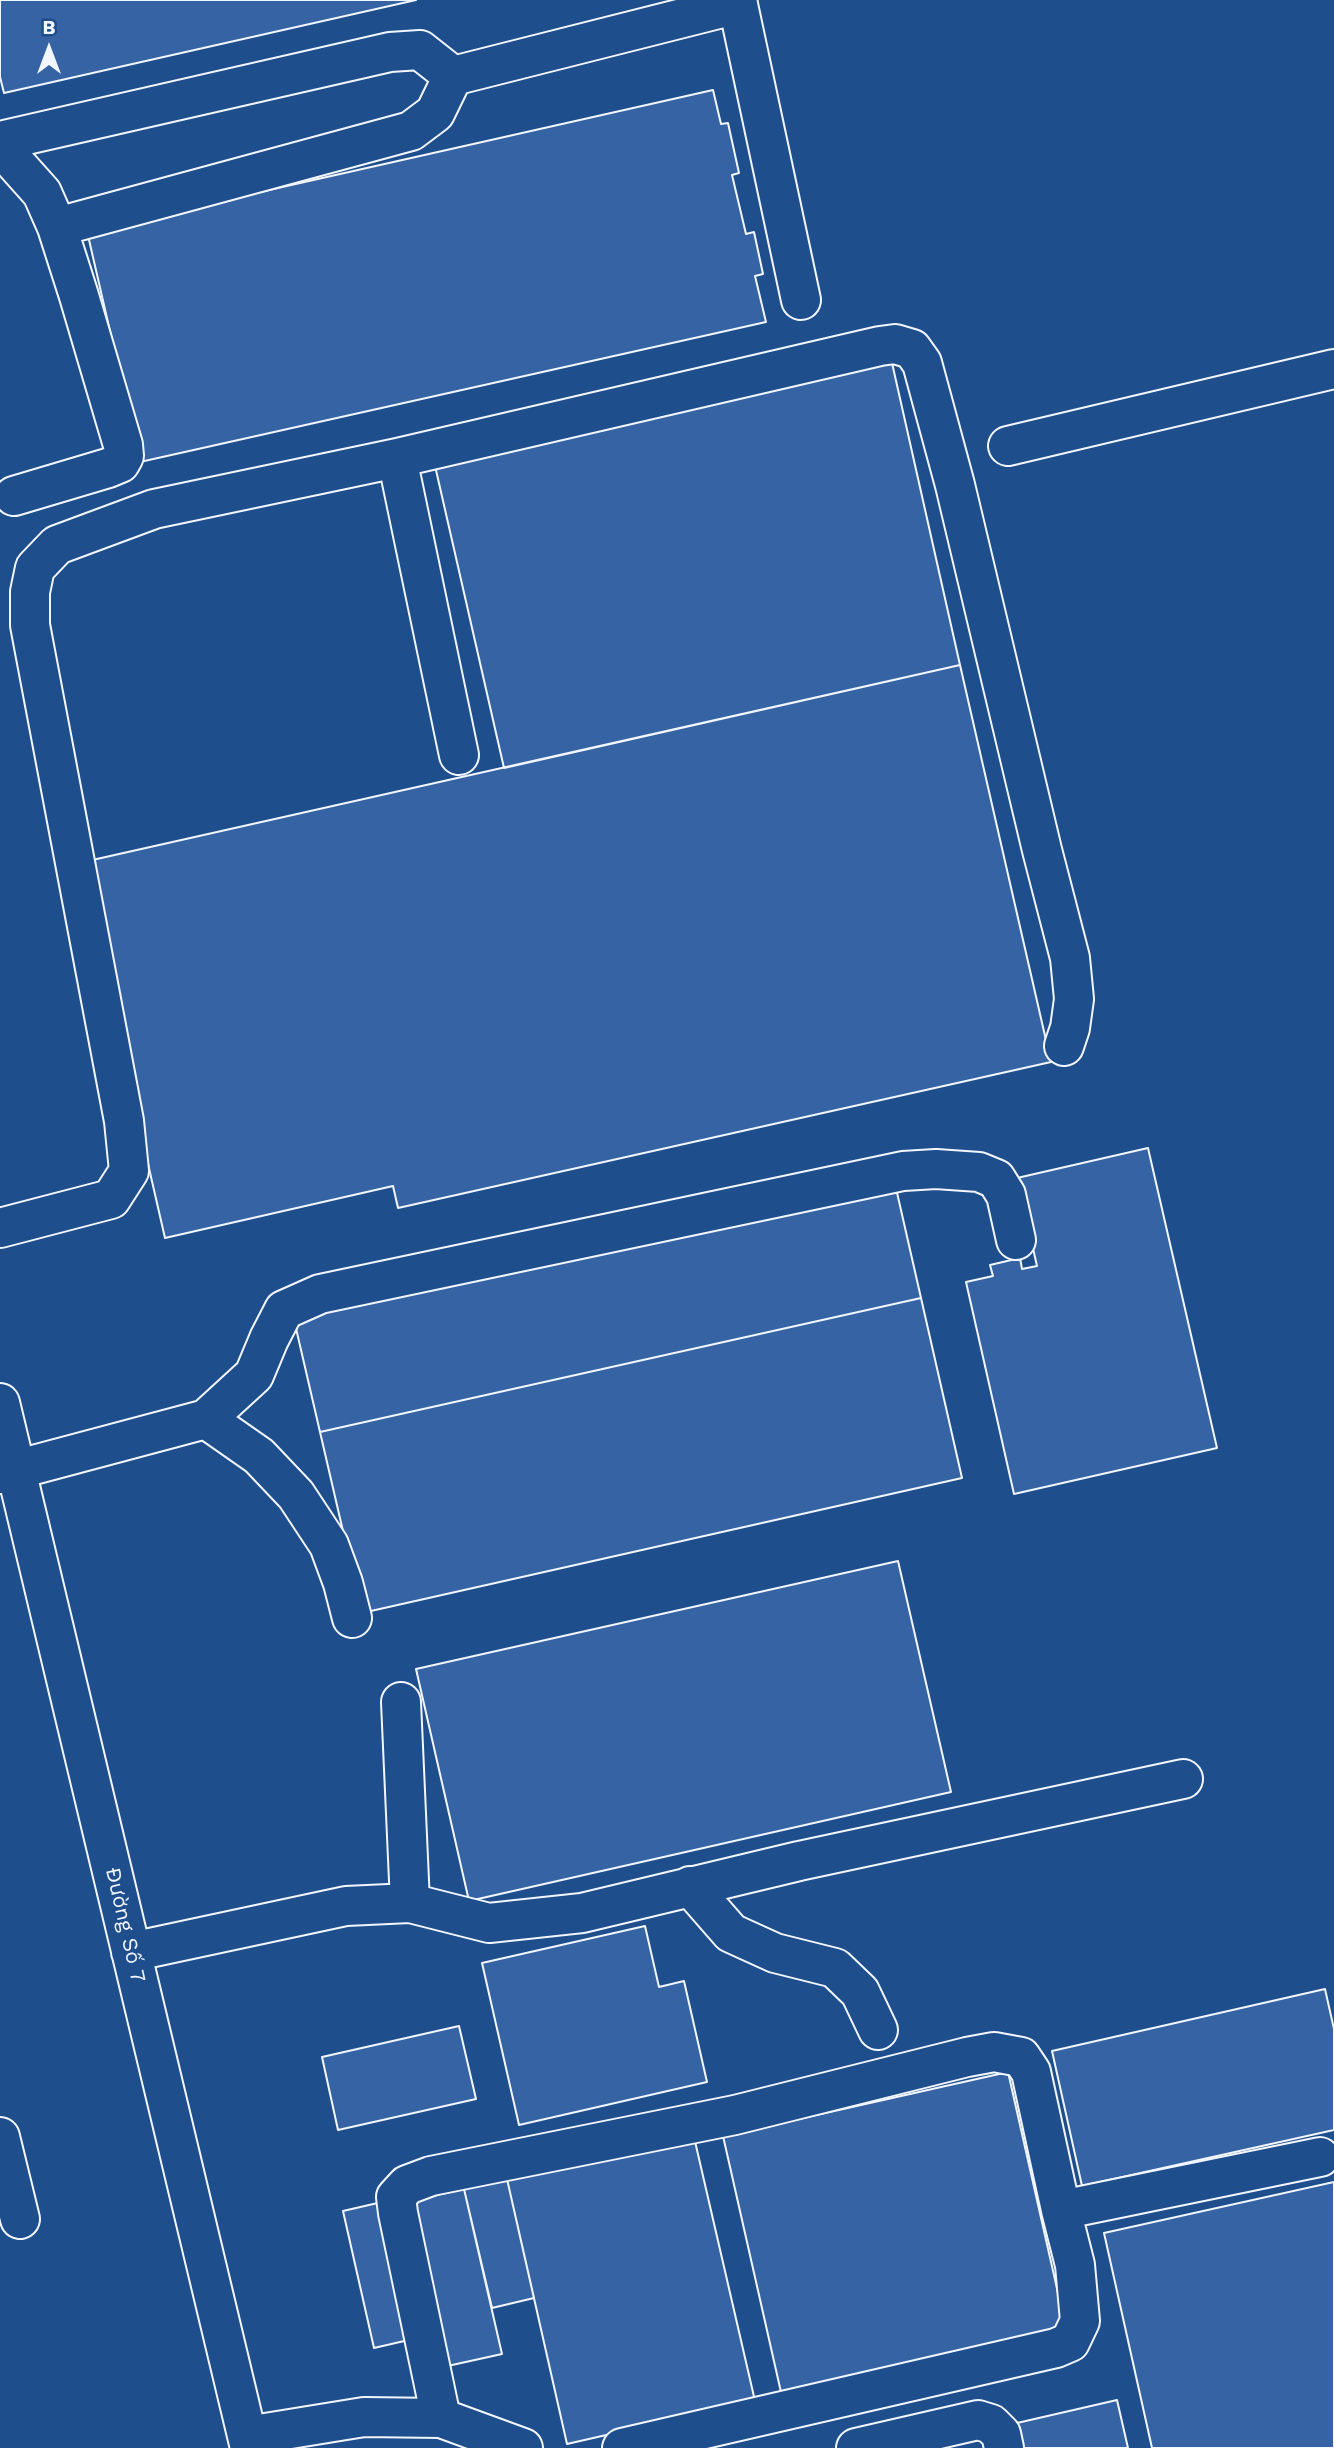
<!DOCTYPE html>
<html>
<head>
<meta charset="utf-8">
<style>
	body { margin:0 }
	#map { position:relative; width:1334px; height:2448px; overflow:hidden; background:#1f4e8c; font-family:"Work Sans",sans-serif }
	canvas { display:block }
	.north { position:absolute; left:14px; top:14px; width:70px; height:70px; -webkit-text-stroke:5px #1f4e8c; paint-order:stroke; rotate:0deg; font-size:19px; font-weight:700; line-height:28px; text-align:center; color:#f2f6ff }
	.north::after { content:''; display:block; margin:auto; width:24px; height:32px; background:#f2f6ff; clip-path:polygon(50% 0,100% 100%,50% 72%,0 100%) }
</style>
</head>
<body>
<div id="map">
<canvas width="1334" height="2448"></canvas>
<div class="north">B</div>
</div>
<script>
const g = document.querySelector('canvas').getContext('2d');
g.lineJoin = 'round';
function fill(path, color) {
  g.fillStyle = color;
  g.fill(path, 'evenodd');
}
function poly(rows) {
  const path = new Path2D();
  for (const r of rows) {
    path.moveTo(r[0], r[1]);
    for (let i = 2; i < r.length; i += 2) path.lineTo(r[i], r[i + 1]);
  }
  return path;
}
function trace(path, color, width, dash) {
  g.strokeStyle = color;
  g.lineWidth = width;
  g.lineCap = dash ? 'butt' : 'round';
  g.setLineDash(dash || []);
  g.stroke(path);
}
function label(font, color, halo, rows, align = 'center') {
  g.font = font + ' "Work Sans",sans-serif';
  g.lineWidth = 5;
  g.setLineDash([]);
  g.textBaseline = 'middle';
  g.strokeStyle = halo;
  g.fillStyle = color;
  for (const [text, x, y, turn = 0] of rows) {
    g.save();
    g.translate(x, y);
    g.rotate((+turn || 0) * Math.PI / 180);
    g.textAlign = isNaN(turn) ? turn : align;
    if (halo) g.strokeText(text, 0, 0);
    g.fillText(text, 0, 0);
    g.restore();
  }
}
const building = poly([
	[0,0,416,0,4,93,0,77,0,0],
	[713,90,721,124,728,123,739,173,732,175,746,234,754,232,763,274,755,276,766,322,140,462,87,231,713,90],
	[890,354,960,665,504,768,433,457,890,354],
	[960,665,1051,1062,398,1208,393,1186,165,1238,79,863,960,665],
	[1148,1148,1217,1448,1014,1494,966,1282,993,1276,990,1265,1020,1258,1022,1269,1037,1266,1017,1178,1148,1148],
	[893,1175,921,1298,320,1432,292,1311,893,1175],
	[921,1298,962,1478,362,1613,320,1432,921,1298],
	[898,1561,951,1792,469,1901,416,1669,898,1561],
	[645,1926,659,1987,684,1981,707,2082,519,2125,482,1963,645,1926],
	[1325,1989,1334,2029,1334,2130,1082,2186,1052,2051,1325,1989],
	[459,2026,476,2099,338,2130,322,2057,459,2026],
	[1008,2072,1068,2337,783,2401,723,2136,1008,2072],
	[694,2137,755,2401,567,2444,507,2179,694,2137],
	[507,2179,534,2298,492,2308,464,2189,507,2179],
	[1334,2182,1334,2448,1152,2448,1104,2233,1334,2182],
	[464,2189,502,2354,443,2367,405,2202,464,2189],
	[382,2202,413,2339,374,2348,343,2211,382,2202],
	[1117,2400,1128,2448,1009,2448,1004,2426,1117,2400]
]);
fill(building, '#3563a3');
trace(building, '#f2f6ff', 2);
const minor = poly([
	[737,0,801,300],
	[0,141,390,52,420,50,453,76],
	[0,146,42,193,57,227,79,296,123,445,124,456,120,463,108,468,14,496],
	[57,227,411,131,435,113,453,76,738,4],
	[1008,446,1334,369],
	[397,458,459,755],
	[0,1228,111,1199,129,1171,124,1121,30,625,30,592,35,568,57,545,154,509,397,458,880,346,895,344,912,349,922,363,955,485,1042,850,1070,958,1074,999,1070,1028,1064,1046],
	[0,1403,250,2448],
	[206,1419,259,1456,296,1495,329,1545,343,1583,352,1618],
	[0,1474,206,1419,254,1375,269,1339,284,1310,320,1294,903,1171,936,1169,979,1172,996,1179,1006,1195,1016,1240],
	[401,1702,410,1903],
	[690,1886,731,1933,775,1953,835,1968,860,1992,878,2030],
	[131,1952,346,1906,410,1903,489,1923,582,1913,799,1861,1183,1779],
	[0,2137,20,2219],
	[1061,2210,1320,2157],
	[441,2418,398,2213,396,2197,407,2185,431,2176,735,2115,967,2057,994,2052,1021,2057,1031,2072,1061,2210,1075,2265,1080,2321,1070,2342,1056,2348,622,2448],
	[247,2436,364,2417,441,2418,523,2448],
	[856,2448,978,2420,991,2424,1001,2434,1004,2448]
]);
trace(minor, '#f2f6ff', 42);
trace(minor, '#1f4e8c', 38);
label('21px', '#f2f6ff', '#1f4e8c', [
	["Đường Số 7",125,1925,77]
]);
</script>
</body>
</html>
